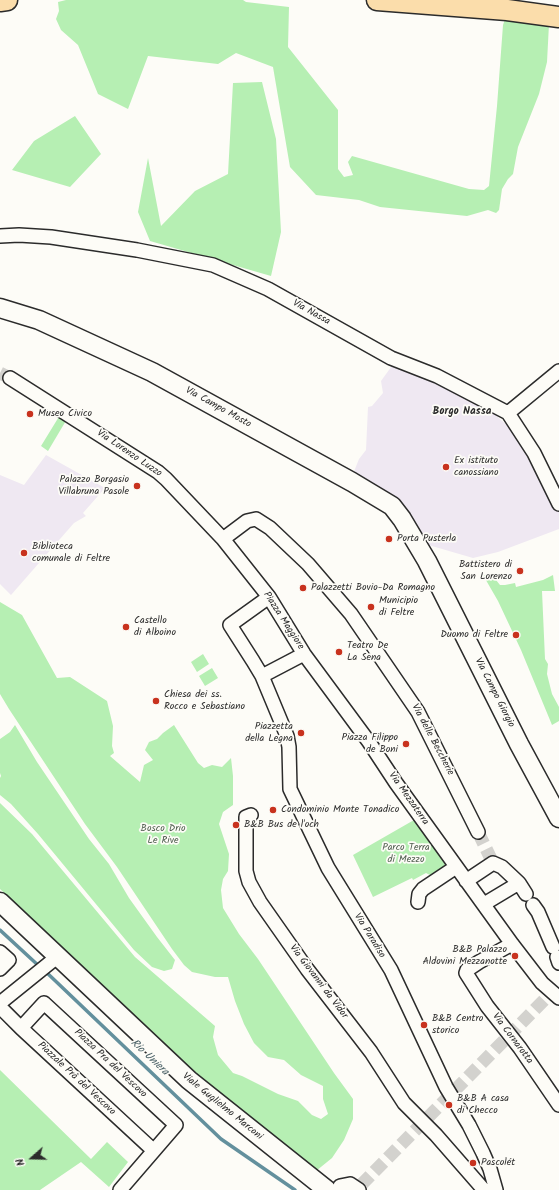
<!DOCTYPE html>
<html>
<head>
<meta charset="utf-8">
<style>
	body { margin:0 }
	#map { position:relative; width:559px; height:1190px; overflow:hidden; background:#fdfcf7; font-family:Kalam,sans-serif }
	canvas { display:block }
	.north { position:absolute; left:12px; top:1138px; width:40px; height:40px; -webkit-text-stroke:3px #fdfcf7; paint-order:stroke; rotate:250deg; font-size:11px; font-weight:700; line-height:16px; text-align:center; color:#2b2b2b }
	.north::after { content:''; display:block; margin:auto; width:14px; height:18px; background:#2b2b2b; clip-path:polygon(50% 0,100% 100%,50% 72%,0 100%) }
</style>
</head>
<body>
<div id="map">
<canvas width="559" height="1190"></canvas>
<div class="north">N</div>
</div>
<script>
const g = document.querySelector('canvas').getContext('2d');
g.lineJoin = 'round';
function fill(path, color) {
  g.fillStyle = color;
  g.fill(path, 'evenodd');
}
function poly(rows) {
  const path = new Path2D();
  for (const r of rows) {
    path.moveTo(r[0], r[1]);
    for (let i = 2; i < r.length; i += 2) path.lineTo(r[i], r[i + 1]);
  }
  return path;
}
function trace(path, color, width, dash) {
  g.strokeStyle = color;
  g.lineWidth = width;
  g.lineCap = dash ? 'butt' : 'round';
  g.setLineDash(dash || []);
  g.stroke(path);
}
function label(font, color, halo, rows, align = 'center') {
  g.font = font + ' Kalam,sans-serif';
  g.lineWidth = 3.5;
  g.setLineDash([]);
  g.textBaseline = 'middle';
  g.strokeStyle = halo;
  g.fillStyle = color;
  for (const [text, x, y, turn = 0] of rows) {
    g.save();
    g.translate(x, y);
    g.rotate((+turn || 0) * Math.PI / 180);
    g.textAlign = isNaN(turn) ? turn : align;
    if (halo) g.strokeText(text, 0, 0);
    g.fillText(text, 0, 0);
    g.restore();
  }
}
fill(poly([
	[394,363,424,376,489,409,512,430,532,456,559,512,559,529,498,552,473,558,425,544,353,474,359,459,366,450,368,407,372,406,383,393,381,381],
	[46,455,105,488,83,513,86,516,74,523,11,595,0,584,0,475,24,485]
]), '#efe8f2');
fill(poly([
	[66,0,243,0,246,2,289,7,288,47,338,110,338,169,344,177,353,175,348,162,352,156,469,189,484,190,489,186,497,106,503,25,505,19,549,24,547,62,539,94,518,147,513,174,508,179,502,189,499,210,496,213,488,210,467,216,380,207,359,200,316,195,290,167,273,67,236,53,218,64,148,56,128,109,98,94,78,45,61,30,56,19,59,11,58,2],
	[262,82,276,139,281,232,271,276,150,241,138,212,148,158,161,226,195,191,228,174,233,83],
	[75,116,101,154,70,187,12,170,34,141],
	[60,415,67,419,48,451,41,446],
	[497,574,496,580,500,585,505,585,515,583,516,587,543,580,553,575,555,591,542,591,545,659,548,664,547,674,552,694,559,707,559,721,552,725,521,650,498,601,483,575],
	[0,602,22,615,57,678,70,677,107,701,113,726,112,746,114,753,110,756,140,782,144,765,153,760,145,750,149,742,157,739,163,733,174,725,198,763,204,768,212,765,222,767,231,758,233,776,233,805,223,812,219,824,229,854,228,871,223,879,221,890,223,908,239,934,258,959,334,1073,353,1099,353,1119,344,1140,332,1158,316,1171,228,1104,0,889,0,803,32,834,135,957,215,1026,213,1037,218,1055,233,1073,242,1076,278,1094,298,1101,312,1115,321,1119,328,1114,323,1099,323,1086,301,1075,284,1060,268,1057,254,1043,244,1024,235,1001,228,977,215,977,192,972,184,965,172,949,117,867,85,824,9,709,0,694],
	[203,654,209,664,197,672,191,662],
	[212,668,218,678,205,686,199,676],
	[15,725,37,762,89,839,109,864,129,898,157,937,175,960,172,969,164,971,152,967,134,950,38,834,11,804,0,795,0,778,1,776,0,773,0,739,10,732],
	[414,820,445,864,442,871,432,876,426,873,413,880,412,878,373,897,353,855],
	[0,1070,91,1159,107,1142,128,1162,109,1187,81,1162,40,1190,0,1190]
]), '#b6efb3');
trace(poly([
	[0,930,40,967],
	[45,971,221,1139,295,1190]
]), '#63909d', 3.5);
trace(poly([
	[0,373,10,378],
	[478,832,493,863],
	[361,1185,559,985]
]), '#d3d2ce', 13, [13, 6]);
const street = poly([
	[0,236,19,235,51,237,137,250,213,265,268,289,391,358,437,376,508,413,534,453,559,504],
	[10,378,158,472,166,479,223,539,269,597,304,654,369,742,396,783,512,944,542,983,559,998],
	[508,413,559,371],
	[223,539,247,521,256,519,270,528,308,564,351,614,418,712,478,832],
	[269,597,230,625,253,661,262,676,287,736,289,747,290,789,328,868,391,970,446,1087,469,1125,483,1153,490,1169,496,1190],
	[262,676,304,654],
	[251,815,246,817,246,871,249,882,260,902,307,969,371,1052,404,1103,436,1135,484,1190],
	[466,881,493,863,502,867,519,883,484,904],
	[519,883,526,894],
	[418,902,419,894,423,889,456,867],
	[533,905,538,912,553,947],
	[512,944,479,962,467,970,466,973,487,1006,520,1048,559,1105],
	[0,952,9,960,0,969],
	[557,957,559,963],
	[0,1003,57,957],
	[0,1007,21,1028,153,1150],
	[21,1028,44,1003,176,1125,120,1190],
	[340,1186,350,1184,359,1190]
]);
const secondary = poly([
	[0,308,39,320,152,372,352,482,392,506,402,519,427,561,519,744,559,818],
	[0,902,189,1080,327,1190]
]);
const primary = poly([
	[377,0,507,10,559,17],
	[0,1,7,0]
]);
trace(street, '#2b2b2b', 16);
trace(secondary, '#2b2b2b', 21);
trace(primary, '#2b2b2b', 23);
trace(street, '#fdfcf7', 13);
trace(secondary, '#fdfcf7', 18);
trace(primary, '#fbddab', 20);
for (const [x, y, r, color] of [
	[30,414,4,"#c8321e"],
	[446,467,4,"#c8321e"],
	[137,486,4,"#c8321e"],
	[389,539,4,"#c8321e"],
	[24,553,4,"#c8321e"],
	[520,571,4,"#c8321e"],
	[303,588,4,"#c8321e"],
	[371,607,4,"#c8321e"],
	[126,627,4,"#c8321e"],
	[516,635,4,"#c8321e"],
	[339,652,4,"#c8321e"],
	[156,701,4,"#c8321e"],
	[301,733,4,"#c8321e"],
	[406,744,4,"#c8321e"],
	[273,810,4,"#c8321e"],
	[236,825,4,"#c8321e"],
	[515,956,4,"#c8321e"],
	[424,1025,4,"#c8321e"],
	[449,1105,4,"#c8321e"],
	[473,1163,4,"#c8321e"]
]) {
  const dot = new Path2D();
  dot.arc(x, y, r, 0, 2 * Math.PI);
  g.fillStyle = color;
  g.fill(dot);
  trace(dot, '#fdfcf7', 1.5);
}
label('10px', '#2b2b2b', '#fdfcf7', [
	["Via Nassa",311,313,29],
	["Via Campo Mosto",218,408,29],
	["Via Lorenzo Luzzo",129,454,34],
	["Piazza Maggiore",283,621,57],
	["Via Campo Giorgio",494,693,63],
	["Via delle Beccherie",432,740,62],
	["Via Mezzaterra",408,799,55],
	["Via Paradiso",369,936,58],
	["Via Giovanni da Vidor",318,982,53],
	["Via Cornarotta",512,1039,53],
	["Piazza Pra del Vescovo",110,1064,43],
	["Piazzale Prà del Vescovo",76,1079,43],
	["Viale Guglielmo Marconi",222,1107,39]
]);
label('10px', '#2b2b2b', '#fdfcf7', [
	["Museo Civico",38,414],
	["Ex istituto",454,461],
	["canossiano",454,473],
	["Palazzo Borgasio",129,480,"right"],
	["Villabruna Pasole",129,492,"right"],
	["Porta Pusterla",397,539],
	["Biblioteca",32,547],
	["comunale di Feltre",32,559],
	["Battistero di",512,565,"right"],
	["San Lorenzo",512,577,"right"],
	["Palazzetti Bovio-Da Romagno",311,588],
	["Municipio",379,601],
	["di Feltre",379,613],
	["Castello",134,621],
	["di Alboino",134,633],
	["Duomo di Feltre",508,635,"right"],
	["Teatro De",347,646],
	["La Sena",347,658],
	["Chiesa dei ss.",164,695],
	["Rocco e Sebastiano",164,707],
	["Piazzetta",293,727,"right"],
	["della Legna",293,739,"right"],
	["Piazza Filippo",398,738,"right"],
	["de Boni",398,750,"right"],
	["Condominio Monte Tonadico",281,810],
	["B&B Bus de l'och",244,825],
	["B&B Palazzo",507,950,"right"],
	["Aldovini Mezzanotte",507,962,"right"],
	["B&B Centro",432,1019],
	["storico",432,1031],
	["B&B A casa",457,1099],
	["di Checco",457,1111],
	["Pascolét",481,1163]
], 'left');
label('10px', '#4e5c4d', '#fdfcf7', [
	["Bosco Drio",163,829],
	["Le Rive",163,841],
	["Parco Terra",406,848],
	["di Mezzo",406,860]
]);
label('bold 11px', '#2b2b2b', '#fdfcf7', [
	["Borgo Nassa",462,412]
]);
label('italic 11px', '#475e64', '#fdfcf7', [
	["Rio Uniera",149,1058,43]
]);
</script>
</body>
</html>
